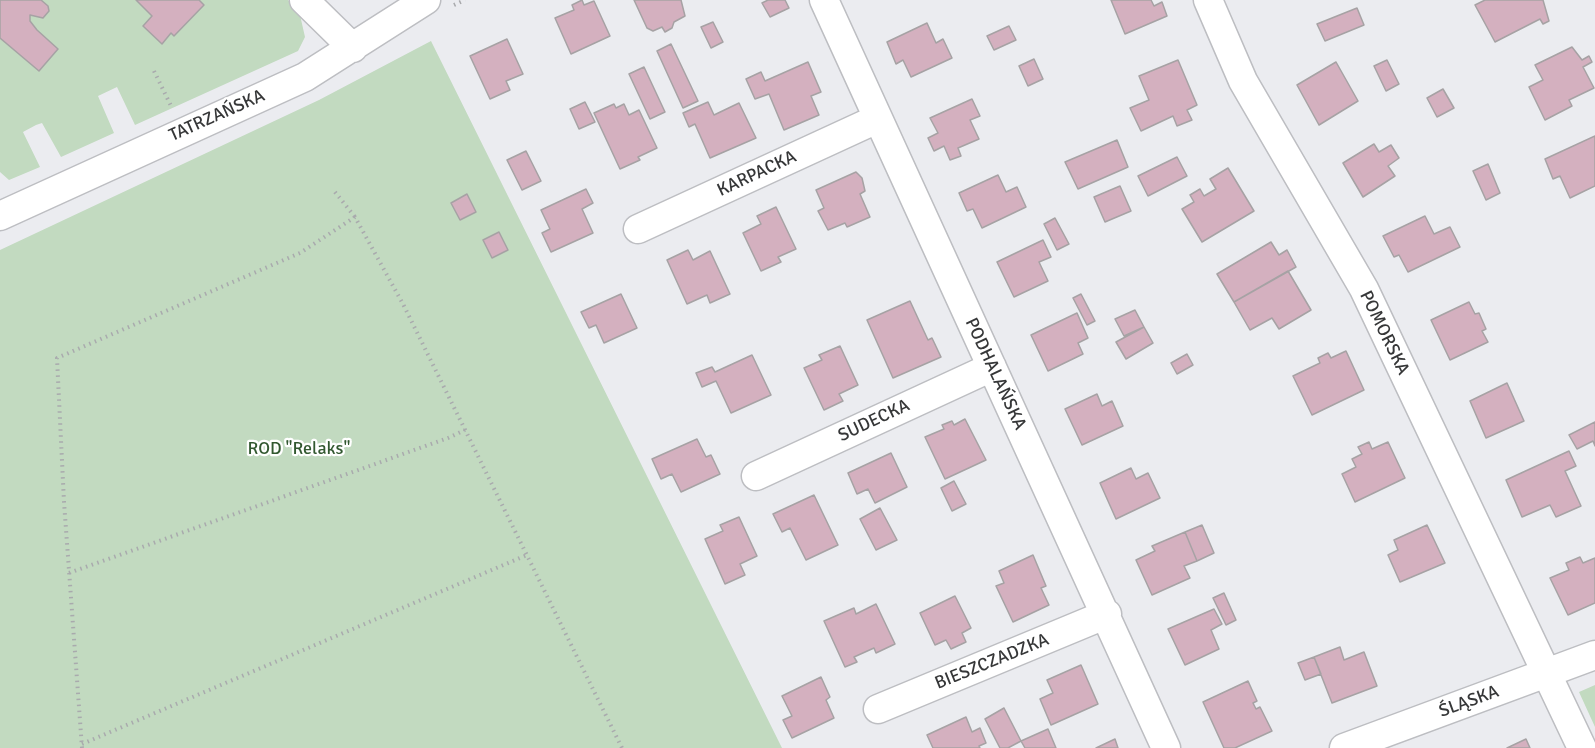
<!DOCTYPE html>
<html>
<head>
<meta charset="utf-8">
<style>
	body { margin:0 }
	canvas { display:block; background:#ebecf0 }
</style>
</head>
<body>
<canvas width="1595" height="748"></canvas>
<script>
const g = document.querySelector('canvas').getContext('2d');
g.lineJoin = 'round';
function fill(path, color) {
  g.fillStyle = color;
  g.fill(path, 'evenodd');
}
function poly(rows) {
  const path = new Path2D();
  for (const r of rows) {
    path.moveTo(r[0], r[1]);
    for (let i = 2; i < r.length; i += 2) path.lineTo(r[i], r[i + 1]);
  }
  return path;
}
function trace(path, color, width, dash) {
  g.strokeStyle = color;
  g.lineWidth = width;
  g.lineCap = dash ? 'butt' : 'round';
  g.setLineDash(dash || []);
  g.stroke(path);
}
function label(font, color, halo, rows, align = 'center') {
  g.font = font + ' Signika,sans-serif';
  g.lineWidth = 4.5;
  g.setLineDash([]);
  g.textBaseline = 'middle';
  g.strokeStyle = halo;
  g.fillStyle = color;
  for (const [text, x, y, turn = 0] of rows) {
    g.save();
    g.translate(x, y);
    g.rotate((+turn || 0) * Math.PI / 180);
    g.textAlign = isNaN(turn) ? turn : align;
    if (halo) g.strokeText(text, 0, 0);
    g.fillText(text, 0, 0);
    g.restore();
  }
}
fill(poly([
	[0,0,288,0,300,15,305,37,298,51,135,125,117,87,98,96,114,133,61,157,42,123,36,125,23,132,40,167,9,180,0,172],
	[431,41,782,748,0,748,0,250,319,100],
	[1595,685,1595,727,1579,692]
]), '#c2dac0');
const building = poly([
	[0,0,41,0,48,6,49,11,43,18,30,15,30,21,37,30,58,49,39,71,0,38,0,0],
	[136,0,199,0,204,5,174,36,171,33,162,44,143,26,152,16,136,0],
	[582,0,584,5,594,1,610,36,571,54,555,18,574,10,572,5,582,0],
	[634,0,681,0,685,16,674,22,672,28,665,32,662,27,653,31,647,28,634,0],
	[768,0,785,0,789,8,770,17,762,3,768,0],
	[1111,0,1151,0,1154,6,1162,2,1167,16,1125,34,1111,0],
	[1485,0,1543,0,1549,21,1543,24,1540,19,1495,42,1475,5,1485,0],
	[1357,8,1364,25,1325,41,1317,24,1357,8],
	[713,22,723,42,711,48,701,27,713,22],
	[927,23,936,43,943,39,952,58,911,77,903,60,896,64,887,42,927,23],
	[1009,26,1016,40,994,50,987,36,1009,26],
	[507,39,523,74,506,81,510,90,490,99,470,56,507,39],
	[671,44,698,101,683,108,657,51,671,44],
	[1572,47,1582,60,1589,56,1592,62,1583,67,1594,88,1569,100,1572,106,1545,120,1529,87,1543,80,1535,65,1572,47],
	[1034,59,1043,79,1028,86,1019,66,1034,59],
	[1178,60,1197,105,1187,110,1192,120,1177,126,1173,116,1141,131,1130,108,1149,100,1139,76,1178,60],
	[1387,60,1399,84,1386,91,1374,66,1387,60],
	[808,62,821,92,811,96,819,115,784,130,769,94,755,99,746,79,761,72,765,81,808,62],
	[1336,62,1358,101,1319,125,1297,85,1336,62],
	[644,67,665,112,650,119,629,74,644,67],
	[1443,89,1454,108,1437,117,1427,98,1443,89],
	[972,99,980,116,970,120,979,139,958,148,961,156,950,160,944,146,934,151,928,138,938,133,930,118,972,99],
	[585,102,595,122,579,129,570,109,585,102],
	[708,102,714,115,739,103,756,138,710,158,695,124,689,127,683,113,708,102],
	[614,104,616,108,624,104,629,115,639,110,657,148,638,157,640,160,620,169,594,113,614,104],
	[1595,136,1595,186,1570,198,1560,176,1553,179,1545,159,1595,136],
	[1117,140,1128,167,1078,189,1065,162,1117,140],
	[1374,144,1379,152,1391,145,1399,158,1388,166,1395,176,1363,197,1343,163,1374,144],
	[526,151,541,181,522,190,507,160,526,151],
	[1177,157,1187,176,1148,196,1138,176,1177,157],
	[1488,164,1500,193,1486,200,1473,171,1488,164],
	[1228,168,1254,211,1202,242,1182,209,1194,202,1190,195,1200,189,1204,196,1216,189,1210,179,1228,168],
	[856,172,862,178,865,191,860,194,870,217,847,227,845,223,828,230,818,211,824,208,816,190,856,172],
	[998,175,1006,192,1017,187,1026,207,982,228,973,209,967,211,959,193,998,175],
	[1120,186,1131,211,1105,222,1094,197,1120,186],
	[586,189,593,203,582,209,593,233,551,252,542,233,550,229,541,210,586,189],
	[467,194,476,212,460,220,451,203,467,194],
	[776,207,796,249,778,257,781,262,761,271,743,233,761,224,757,216,776,207],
	[1425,216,1434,234,1450,227,1460,247,1408,272,1399,255,1394,257,1383,236,1425,216],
	[1055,218,1069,244,1057,250,1044,224,1055,218],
	[499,232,508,250,492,258,483,240,499,232],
	[1043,240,1051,257,1039,262,1048,281,1014,297,997,262,1043,240],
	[1271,242,1279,255,1287,250,1296,267,1234,302,1217,274,1271,242],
	[688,250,693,260,710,251,730,294,710,303,707,295,687,304,667,260,688,250],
	[1288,271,1311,310,1279,329,1272,318,1250,330,1234,302,1288,271],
	[621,294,637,328,604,343,596,325,589,328,581,312,621,294],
	[1081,294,1095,321,1087,325,1073,298,1081,294],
	[910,301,928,340,932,338,941,357,893,378,867,320,910,301],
	[1469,302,1475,314,1479,313,1486,329,1482,331,1488,342,1450,360,1431,320,1469,302],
	[1135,310,1144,327,1124,336,1115,319,1135,310],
	[1077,313,1088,338,1078,343,1083,354,1048,371,1031,335,1077,313],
	[1144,327,1153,343,1126,359,1116,342,1144,327],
	[840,346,858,385,839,394,843,401,824,410,804,368,822,360,819,355,840,346],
	[1346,351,1364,390,1312,415,1293,376,1320,363,1318,358,1328,353,1331,358,1346,351],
	[1187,354,1193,365,1177,374,1171,363,1187,354],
	[752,355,771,395,731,413,716,381,702,387,696,373,712,367,715,372,752,355],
	[1507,383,1524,421,1486,438,1470,401,1507,383],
	[1097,394,1102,406,1112,401,1123,426,1082,445,1065,409,1097,394],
	[965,419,986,460,945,479,925,437,944,429,942,425,952,421,954,425,965,419],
	[1595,422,1595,446,1593,441,1577,449,1569,435,1595,422],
	[697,439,706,457,711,455,720,474,681,492,672,474,661,479,652,459,697,439],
	[1369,442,1372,449,1388,442,1405,478,1355,502,1342,474,1356,467,1352,459,1362,454,1358,447,1369,442],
	[1569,451,1576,466,1565,471,1581,506,1556,517,1550,505,1522,517,1506,480,1569,451],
	[891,453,907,487,875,503,868,489,857,494,848,473,891,453],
	[1131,468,1136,479,1148,473,1160,498,1116,519,1100,483,1131,468],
	[954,481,966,504,952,511,941,488,954,481],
	[814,495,838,545,806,560,790,528,782,532,773,514,814,495],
	[880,508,897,540,876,550,860,519,880,508],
	[739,517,757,556,740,564,745,575,725,584,705,539,723,531,720,525,739,517],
	[1202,525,1214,553,1197,561,1185,532,1202,525],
	[1427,525,1445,563,1400,582,1388,555,1398,550,1394,540,1427,525],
	[1185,532,1197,561,1184,566,1190,578,1152,595,1136,560,1155,551,1152,546,1185,532],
	[1033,555,1046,586,1041,588,1049,605,1013,622,996,586,1004,583,999,571,1033,555],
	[1580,557,1583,563,1595,558,1595,603,1568,615,1550,578,1569,570,1566,563,1580,557],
	[1224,593,1236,620,1226,625,1213,598,1224,593],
	[955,596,971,628,962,633,966,642,951,649,946,640,935,645,920,613,955,596],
	[876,604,895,644,876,653,874,648,854,657,857,662,845,667,824,621,854,608,856,614,876,604],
	[1214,609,1222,624,1211,630,1219,649,1185,665,1168,629,1214,609],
	[1340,647,1344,660,1364,652,1377,686,1332,703,1314,657,1340,647],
	[1314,657,1321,674,1305,680,1298,663,1314,657],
	[1081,665,1098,704,1051,725,1040,699,1053,693,1047,680,1081,665],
	[821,677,830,697,826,700,834,718,792,738,783,720,792,716,782,696,821,677],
	[1248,681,1257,701,1253,703,1256,709,1260,707,1272,731,1235,748,1224,748,1203,702,1248,681],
	[1004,708,1021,741,1008,748,1000,748,985,719,1004,708],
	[966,717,972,732,980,728,986,743,979,746,980,748,933,748,927,735,966,717],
	[1048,729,1056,748,1025,748,1021,741,1048,729],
	[1115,739,1118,748,1096,748,1115,739],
	[1526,739,1530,748,1507,748,1526,739]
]);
fill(building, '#d4b0bf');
trace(building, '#a6a2a4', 1.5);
const minor = poly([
	[304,0,353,48],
	[824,0,1166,748],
	[1208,0,1243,81,1364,289,1582,748],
	[0,216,305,77,426,0],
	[638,229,877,119],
	[756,476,992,367],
	[878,709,1107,614],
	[1344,748,1595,655]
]);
trace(minor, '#bdbec2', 31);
trace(poly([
	[454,5,465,0],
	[154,71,172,108],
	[335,192,355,217],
	[69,573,448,438,465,430],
	[82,744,527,555],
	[82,748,64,502,57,358,300,253,355,217,403,304,622,748]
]), '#a9aaad', 4, [1.5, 4.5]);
trace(minor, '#fff', 28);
label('18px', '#363738', '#fff', [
	["TATRZAŃSKA",217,116,-24],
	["KARPACKA",757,174,-25],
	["POMORSKA",1384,333,64],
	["PODHALAŃSKA",995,374,65],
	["SUDECKA",874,421,-25],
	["BIESZCZADZKA",992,662,-22],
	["ŚLĄSKA",1469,702,-20]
]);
label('18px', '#325830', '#fff', [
	["ROD \"Relaks\"",299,449]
]);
</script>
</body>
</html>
